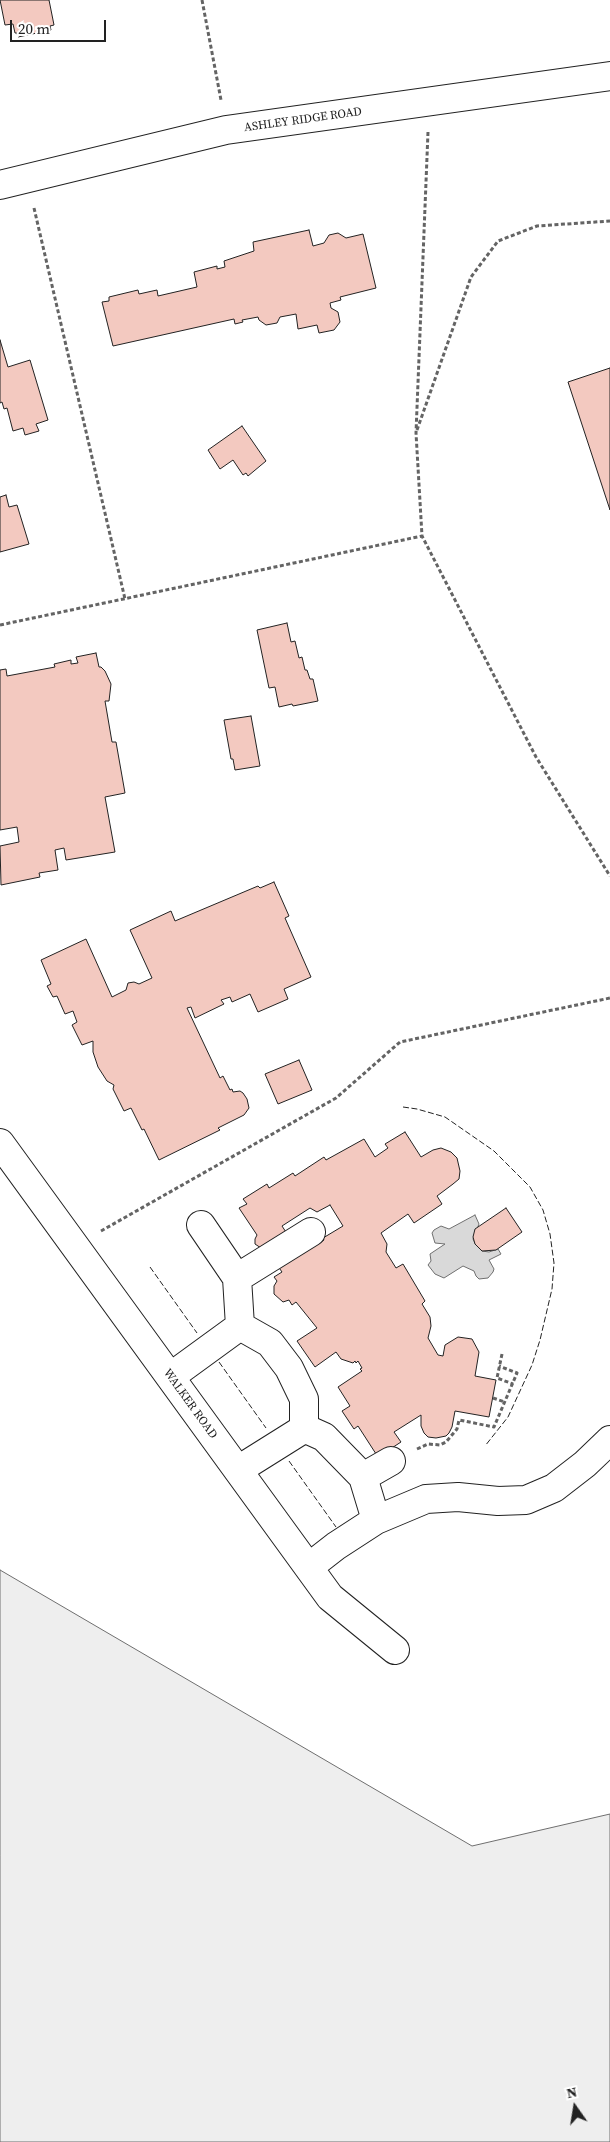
<!DOCTYPE html>
<html>
<head>
<meta charset="utf-8">
<style>
	body { margin:0 }
	#map { position:relative; width:610px; height:2142px; overflow:hidden; background:#fff; font-family:"Source Serif 4",serif }
	canvas { display:block }
	.north { position:absolute; left:550px; top:2082px; width:50px; height:50px; -webkit-text-stroke:4px #fff; paint-order:stroke; rotate:347deg; font-size:14px; font-weight:700; line-height:20px; text-align:center; color:#222 }
	.north::after { content:''; display:block; margin:auto; width:18px; height:22px; background:#222; clip-path:polygon(50% 0,100% 100%,50% 72%,0 100%) }
	.scale { position:absolute; left:10px; top:20px; width:96px; height:22px; box-sizing:border-box; border:2px solid #222; border-top:0; padding-left:6px; font-size:15px; line-height:18px; white-space:nowrap; color:#222; -webkit-text-stroke:4px #fff; paint-order:stroke }
</style>
</head>
<body>
<div id="map">
<canvas width="610" height="2142"></canvas>
<div class="north">N</div>
<div class="scale">20 m</div>
</div>
<script>
const g = document.querySelector('canvas').getContext('2d');
g.lineJoin = 'round';
function fill(path, color) {
  g.fillStyle = color;
  g.fill(path, 'evenodd');
}
function poly(rows) {
  const path = new Path2D();
  for (const r of rows) {
    path.moveTo(r[0], r[1]);
    for (let i = 2; i < r.length; i += 2) path.lineTo(r[i], r[i + 1]);
  }
  return path;
}
function trace(path, color, width, dash) {
  g.strokeStyle = color;
  g.lineWidth = width;
  g.lineCap = dash ? 'butt' : 'round';
  g.setLineDash(dash || []);
  g.stroke(path);
}
function label(font, color, halo, rows, align = 'center') {
  g.font = font + ' "Source Serif 4",serif';
  g.lineWidth = 4;
  g.setLineDash([]);
  g.textBaseline = 'middle';
  g.strokeStyle = halo;
  g.fillStyle = color;
  for (const [text, x, y, turn = 0] of rows) {
    g.save();
    g.translate(x, y);
    g.rotate((+turn || 0) * Math.PI / 180);
    g.textAlign = isNaN(turn) ? turn : align;
    if (halo) g.strokeText(text, 0, 0);
    g.fillText(text, 0, 0);
    g.restore();
  }
}
const green = poly([
	[0,1570,472,1846,610,1814,610,2142,0,2142,0,1570]
]);
fill(green, '#eee');
trace(green, '#6f6f6f', 1);
const water = poly([
	[475,1215,479,1224,473,1239,476,1245,482,1251,489,1252,498,1249,501,1254,489,1260,494,1269,493,1272,488,1278,479,1279,476,1276,474,1271,463,1266,444,1278,435,1274,428,1265,431,1261,430,1254,445,1244,435,1243,432,1233,434,1230,441,1226,449,1229,475,1215]
]);
fill(water, '#d9d9d9');
trace(water, '#6f6f6f', 1);
const building = poly([
	[0,0,49,0,54,25,50,26,51,30,18,37,17,33,15,33,13,24,5,25,0,0],
	[309,230,313,246,324,243,329,235,338,233,346,238,363,234,376,288,340,297,341,300,330,303,331,308,338,312,340,322,334,330,319,333,317,325,298,329,296,314,280,317,277,323,266,325,259,320,258,317,242,320,243,322,235,324,234,319,113,346,102,302,109,301,109,297,138,290,139,294,157,290,158,296,197,287,194,272,217,266,217,269,225,267,224,261,254,251,253,242,309,230],
	[0,340,8,367,30,360,48,420,36,424,39,431,25,435,23,428,13,431,7,408,4,409,2,402,0,403,0,340],
	[610,368,610,510,568,382,610,368],
	[242,426,266,461,248,476,246,473,243,475,233,460,220,469,208,450,242,426],
	[6,495,9,507,17,505,29,544,0,552,0,497,6,495],
	[287,623,291,642,295,641,299,658,302,657,305,670,307,670,310,679,313,679,318,701,293,706,292,704,279,707,275,687,269,688,257,630,287,623],
	[96,653,99,667,101,667,105,671,111,684,109,701,105,701,112,742,116,742,125,793,105,797,115,852,66,860,64,848,55,850,58,870,39,873,40,877,1,885,0,846,19,842,17,827,0,830,0,670,6,669,7,676,55,667,54,664,71,660,71,664,78,663,76,657,96,653],
	[251,716,260,766,235,770,233,759,231,759,224,720,251,716],
	[274,882,289,916,285,918,311,977,284,989,288,999,258,1012,250,994,232,1002,230,997,221,1000,224,1004,195,1018,191,1007,187,1008,220,1078,223,1076,230,1090,232,1089,233,1092,240,1091,243,1093,247,1099,249,1108,244,1115,218,1128,220,1130,159,1160,144,1129,142,1130,131,1108,124,1111,113,1089,114,1085,107,1081,98,1067,93,1052,93,1041,82,1045,72,1025,77,1022,73,1011,65,1014,57,996,53,997,47,986,51,984,41,960,86,939,112,997,126,990,128,983,134,982,139,984,152,978,130,930,171,911,175,921,258,886,260,888,274,882],
	[299,1060,312,1090,278,1104,265,1074,299,1060],
	[405,1132,421,1157,433,1150,441,1148,451,1152,457,1158,460,1171,459,1179,453,1184,437,1196,442,1204,414,1223,408,1214,381,1233,387,1244,386,1252,396,1268,403,1264,425,1301,422,1304,430,1317,431,1326,428,1338,438,1355,443,1356,445,1345,458,1337,472,1339,479,1352,475,1376,496,1380,489,1417,455,1411,452,1427,449,1433,446,1436,436,1438,428,1437,424,1433,421,1426,421,1415,394,1432,401,1442,378,1457,358,1426,354,1429,342,1411,350,1406,338,1387,362,1371,360,1369,362,1368,358,1361,356,1363,355,1361,353,1363,341,1359,336,1352,315,1367,297,1341,317,1328,296,1302,292,1305,289,1300,283,1302,274,1294,274,1286,277,1281,274,1277,282,1272,266,1249,261,1248,255,1244,255,1239,257,1235,239,1208,247,1204,243,1199,267,1184,269,1188,293,1173,295,1176,324,1157,326,1160,364,1139,375,1157,388,1148,385,1144,405,1132],
	[330,1205,343,1226,323,1238,324,1240,313,1247,309,1240,297,1249,282,1226,310,1208,317,1212,330,1205],
	[506,1208,522,1232,496,1250,482,1251,475,1244,473,1237,475,1229,506,1208]
]);
fill(building, '#f3c9c0');
trace(building, '#222', 1);
const minor = poly([
	[0,185,226,130,610,76],
	[0,1143,330,1597,395,1650],
	[201,1225,237,1278,240,1326,270,1343,289,1368,304,1399,304,1428,324,1437,363,1477,376,1520],
	[237,1278,311,1232],
	[170,1377,240,1326],
	[238,1470,305,1428],
	[363,1477,391,1461],
	[309,1567,336,1546,376,1520,426,1499,458,1497,498,1501,526,1500,554,1488,585,1464,610,1440]
]);
trace(minor, '#222', 30);
trace(poly([
	[202,0,221,100],
	[428,132,416,433,422,536,536,757,610,876],
	[34,208,125,599],
	[417,430,471,277,498,241,537,226,610,221],
	[0,625,422,536],
	[101,1231,336,1098,400,1042,610,998],
	[502,1354,497,1378,513,1384],
	[493,1398,505,1402],
	[417,1449,428,1444,440,1445,446,1442,457,1429,459,1420,494,1427,517,1373,499,1366]
]), '#646464', 3, [4, 2.5]);
trace(minor, '#fff', 28);
trace(poly([
	[403,1107,417,1109,445,1117,494,1151,530,1187,543,1210,550,1234,554,1263,552,1289,540,1340,532,1365,508,1417,485,1446],
	[150,1267,197,1333],
	[219,1362,266,1428],
	[289,1461,336,1527]
]), '#222', 1, [6, 2.5]);
label('12px', '#222', '#fff', [
	["ASHLEY RIDGE ROAD",303,120,-8],
	["WALKER ROAD",190,1404,54]
]);
</script>
</body>
</html>
